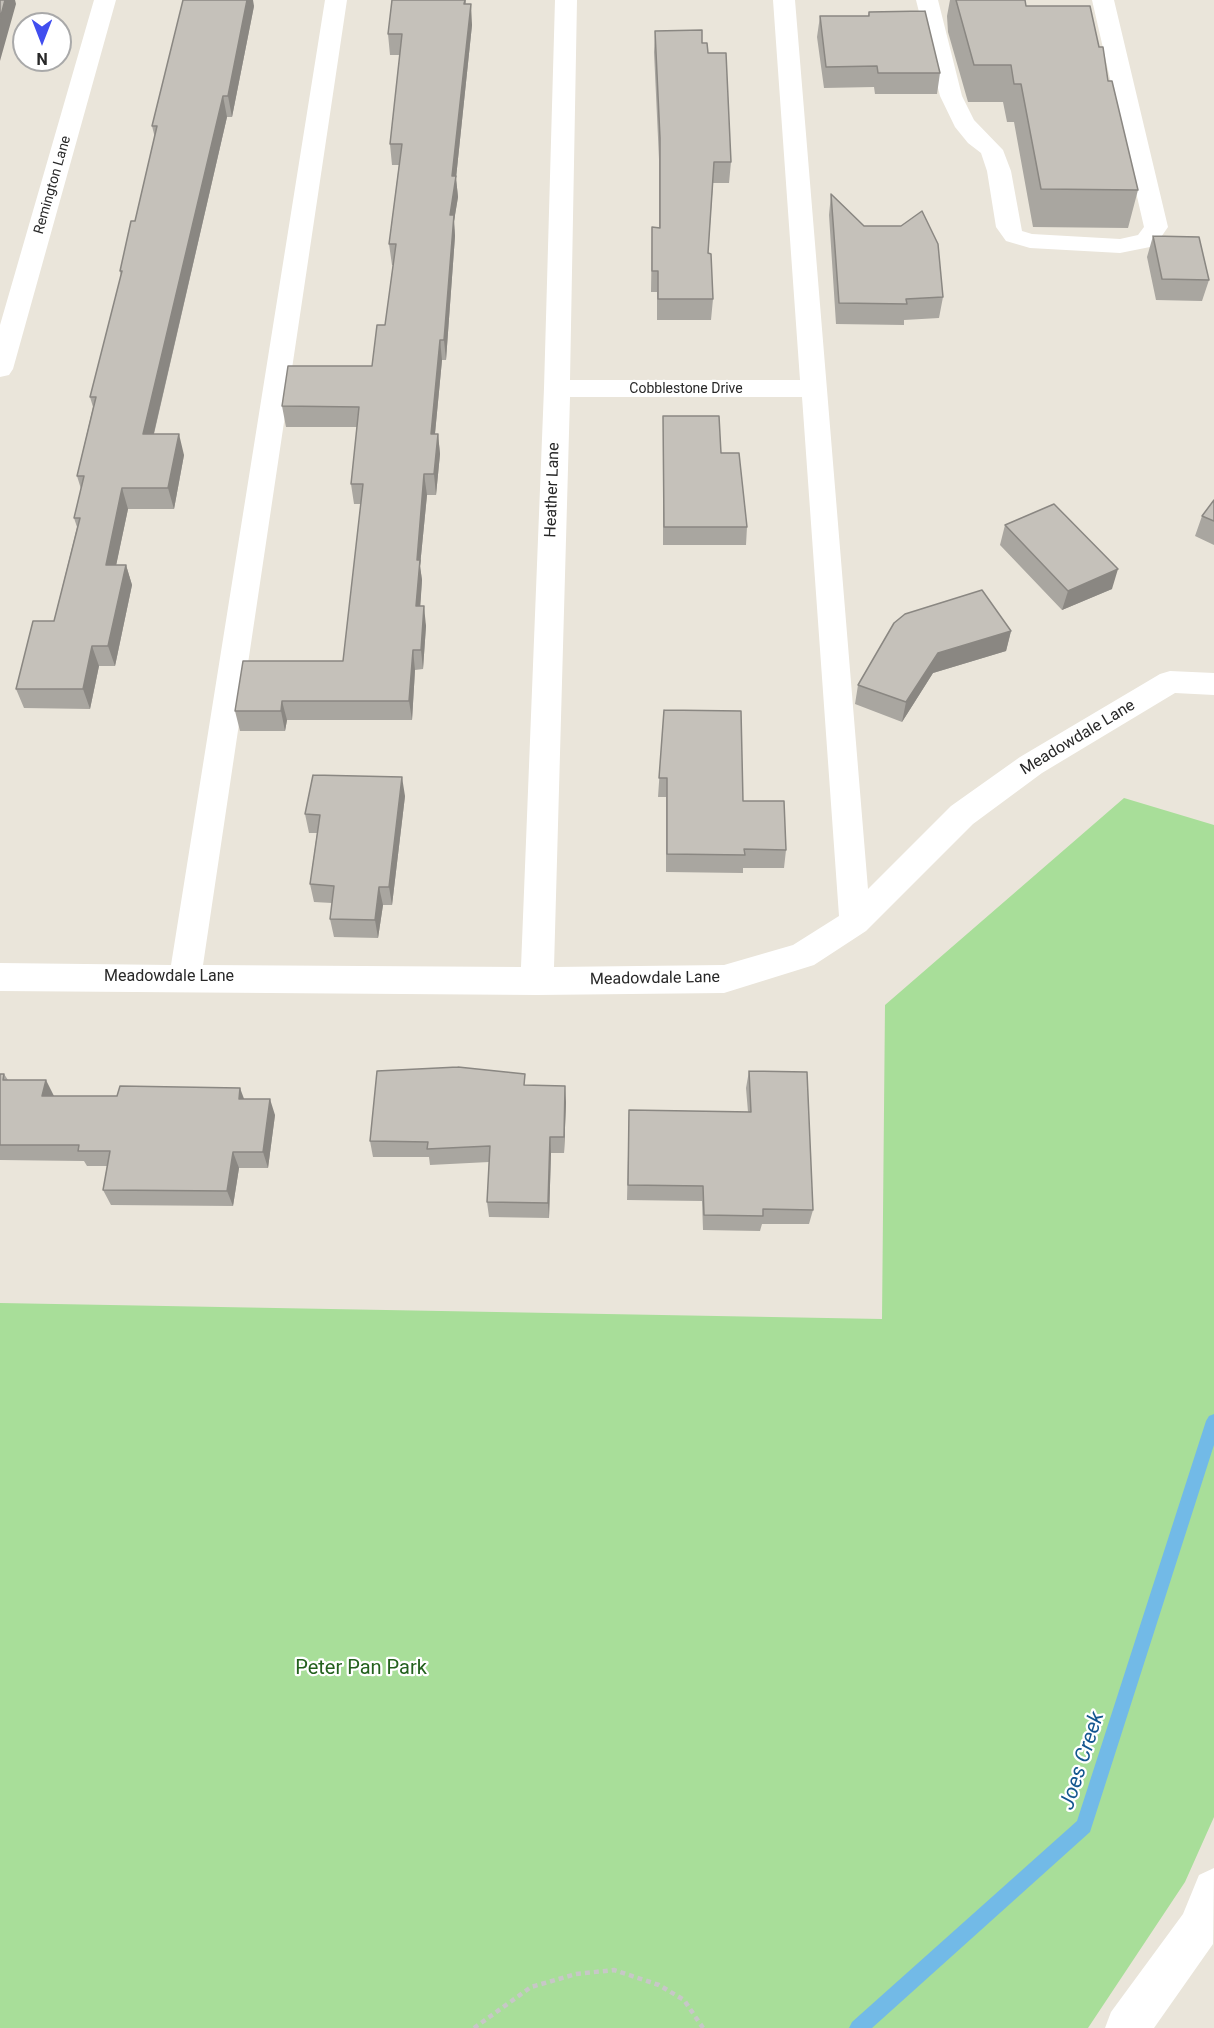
<!DOCTYPE html>
<html>
<head>
<meta charset="utf-8">
<style>
	body { margin:0 }
	#map { position:relative; width:1214px; height:2028px; overflow:hidden; background:#eae5da; font-family:Roboto,sans-serif }
	canvas { display:block }
	.north { position:absolute; left:12px; top:12px; width:60px; height:60px; box-sizing:border-box; background:#fff; border:2px solid #a9a9a9; border-radius:50%; rotate:180deg; font-size:16px; font-weight:700; line-height:24px; text-align:center; color:#282828 }
	.north::after { content:''; display:block; margin:auto; width:21px; height:27px; background:#414eef; clip-path:polygon(50% 0,100% 100%,50% 72%,0 100%) }
</style>
</head>
<body>
<div id="map">
<canvas width="1214" height="2028"></canvas>
<div class="north">N</div>
</div>
<script>
const g = document.querySelector('canvas').getContext('2d');
g.lineJoin = 'round';
function fill(path, color) {
  g.fillStyle = color;
  g.fill(path, 'evenodd');
}
function poly(rows) {
  const path = new Path2D();
  for (const r of rows) {
    path.moveTo(r[0], r[1]);
    for (let i = 2; i < r.length; i += 2) path.lineTo(r[i], r[i + 1]);
  }
  return path;
}
function trace(path, color, width, dash) {
  g.strokeStyle = color;
  g.lineWidth = width;
  g.lineCap = dash ? 'butt' : 'round';
  g.setLineDash(dash || []);
  g.stroke(path);
}
function label(font, color, halo, rows, align = 'center') {
  g.font = font + ' Roboto,sans-serif';
  g.lineWidth = 4.5;
  g.setLineDash([]);
  g.textBaseline = 'middle';
  g.strokeStyle = halo;
  g.fillStyle = color;
  for (const [text, x, y, turn = 0] of rows) {
    g.save();
    g.translate(x, y);
    g.rotate((+turn || 0) * Math.PI / 180);
    g.textAlign = isNaN(turn) ? turn : align;
    if (halo) g.strokeText(text, 0, 0);
    g.fillText(text, 0, 0);
    g.restore();
  }
}
fill(poly([
	[1124,798,1214,825,1214,1817,1185,1882,1088,2028,0,2028,0,1303,882,1319,885,1005]
]), '#a8de99');
fill(poly([
	[1214,1414,1214,1445,1090,1832,872,2028,849,2028,852,2022,1077,1821,1206,1421,1209,1416,1214,1414]
]), '#72bae7');
trace(poly([
	[474,2028,531,1987,576,1974,614,1970,659,1985,684,2000,703,2028]
]), '#c7c7c7', 4.5, [5, 4]);
fill(poly([
	[94,0,116,0,13,369,9,375,0,377,0,325,94,0],
	[325,0,347,0,203,965,521,967,544,388,555,0,577,0,570,380,800,380,773,0,795,0,868,889,951,806,1020,757,1160,674,1170,671,1214,673,1214,695,1175,693,1042,773,973,824,866,931,814,965,724,993,537,995,0,991,0,963,171,965,325,0],
	[570,397,802,397,839,916,793,945,724,965,554,967,570,397],
	[916,0,938,0,962,96,974,120,1003,150,1011,171,1022,231,1032,234,1120,239,1138,235,1144,227,1092,0,1114,0,1168,227,1155,246,1120,253,1030,248,1006,241,996,227,987,171,981,153,968,143,955,127,940,96,916,0],
	[1214,1868,1213,1944,1154,2028,1105,2028,1111,2012,1183,1914,1199,1875,1214,1868]
]), '#fff');
fill(poly([
	[392,0,466,0,466,4,472,25,456,178,458,197,454,221,455,236,446,360,442,360,435,434,438,434,440,454,436,495,427,495,420,566,422,580,420,606,426,626,423,669,415,670,412,720,287,720,285,731,240,731,235,711,343,661,361,504,354,504,351,484,357,427,286,427,282,406,372,366,385,325,393,265,392,265,389,244,399,165,392,165,390,144,400,55,390,55,388,34],
	[950,0,1025,0,1026,6,1108,81,1138,190,1128,228,1033,227,1014,122,1007,122,1003,102,968,102,948,32,947,16],
	[254,6,232,117,227,117,154,434,184,455,174,509,128,509,116,565,126,565,132,585,115,666,99,666,90,709,24,708,16,689,54,621,77,527,74,518,81,489,77,476,93,407,90,397,121,276,120,271,135,221,155,138,152,126],
	[869,12,940,73,937,94,875,94,874,87,824,88,817,37,820,16,868,16],
	[655,31,702,43,708,53,731,162,729,183,713,183,708,254,713,299,711,320,657,320,657,292,651,292,652,227,659,228,659,159,654,52],
	[831,194,864,226,943,297,939,318,904,320,904,325,836,324,829,215],
	[1153,236,1209,280,1202,301,1156,300,1147,257],
	[663,416,721,453,747,527,746,545,663,545],
	[1214,500,1214,545,1195,536,1202,516],
	[1005,525,1112,589,1062,610,1000,545],
	[1011,631,1006,651,933,673,902,722,855,704,858,685],
	[664,710,786,850,784,868,743,868,743,873,666,872,666,797,658,797],
	[405,796,392,905,383,905,378,938,334,937,330,919,332,903,314,902,310,884,317,833,309,833,305,814],
	[749,1071,813,1210,809,1224,762,1224,760,1231,703,1230,702,1201,627,1200,629,1110,748,1112,746,1088],
	[0,1074,4,1074,8,1080,54,1096,244,1099,275,1115,268,1168,239,1168,233,1206,111,1205,103,1190,107,1166,87,1166,84,1161,0,1160],
	[526,1085,566,1102,564,1153,551,1153,549,1218,489,1217,487,1202,489,1162,430,1165,429,1157,373,1157,370,1141]
]), '#a9a6a0');
fill(poly([
	[5,0,15,0,16,4,0,61,0,19],
	[247,0,253,0,254,6,232,117,228,96],
	[471,4,472,25,456,178,458,197,454,221,455,236,446,360,444,340,452,176],
	[223,96,227,117,149,454,143,434],
	[440,340,442,360,433,454,431,434],
	[179,434,184,455,174,509,168,488],
	[438,434,440,454,436,495,434,474],
	[424,474,427,495,420,566,422,580,419,626,416,606,417,560],
	[122,488,128,509,112,585,106,565],
	[126,565,132,585,115,666,108,646],
	[1118,569,1112,589,1062,610,1068,591],
	[424,606,426,626,423,669,421,650],
	[1011,631,1006,651,933,673,902,722,906,702,938,653],
	[92,646,99,666,90,709,83,689],
	[413,650,415,670,412,720,409,701],
	[282,701,287,720,285,731,281,711],
	[402,777,405,796,392,905,389,887],
	[379,887,383,905,378,938,375,920],
	[46,1080,54,1096,42,1096],
	[565,1086,566,1102,564,1153,564,1137],
	[240,1088,246,1104,239,1099],
	[270,1099,275,1115,268,1168,263,1152],
	[550,1137,551,1153,549,1218,548,1203],
	[233,1152,239,1168,233,1206,227,1191]
]), '#8a8782');
const building = poly([
	[0,0,5,0,0,19,0,0],
	[183,0,247,0,228,96,223,96,143,434,179,434,168,488,122,488,106,565,126,565,108,646,92,646,83,689,16,689,33,621,54,621,80,518,74,518,84,476,77,476,96,397,90,397,122,271,120,271,131,221,135,221,157,126,152,126,183,0],
	[392,0,465,0,464,4,471,4,452,176,456,176,450,215,454,215,444,340,440,340,431,434,438,434,434,474,424,474,417,560,420,560,416,606,424,606,421,650,413,650,409,701,282,701,281,711,235,711,243,661,343,661,363,484,351,484,359,407,282,406,288,366,372,366,377,325,385,325,396,244,389,244,402,144,390,144,402,34,388,34,392,0],
	[956,0,1025,0,1026,6,1090,6,1099,47,1103,47,1108,81,1112,81,1138,190,1041,189,1021,84,1014,84,1011,65,974,65,956,0],
	[925,11,940,73,878,73,877,66,826,67,820,16,869,16,869,12,925,11],
	[702,30,702,43,707,43,708,53,726,53,731,162,714,162,708,253,711,254,713,299,658,299,658,271,652,271,652,227,660,228,660,138,655,31,702,30],
	[831,194,864,226,901,226,922,211,938,244,943,297,906,299,907,304,839,303,831,194],
	[1153,236,1199,237,1209,280,1162,279,1153,236],
	[663,416,719,416,721,453,739,453,747,527,664,527,663,416],
	[1214,500,1214,521,1202,516,1214,500],
	[1054,504,1118,569,1068,591,1005,525,1054,504],
	[982,590,1011,631,938,653,906,702,858,685,894,623,905,614,982,590],
	[664,710,741,711,743,801,784,801,786,850,744,849,745,855,667,854,667,778,659,778,664,710],
	[313,775,402,777,389,887,379,887,375,920,330,919,334,886,310,884,320,815,305,814,313,775],
	[458,1067,525,1074,524,1085,565,1086,564,1137,550,1137,548,1203,487,1202,490,1146,427,1149,428,1142,370,1141,377,1071,458,1067],
	[749,1071,807,1072,813,1210,763,1209,763,1216,704,1215,703,1186,628,1185,629,1110,751,1112,749,1071],
	[0,1074,4,1074,3,1080,46,1080,42,1096,117,1096,120,1086,240,1088,239,1099,270,1099,263,1152,233,1152,227,1191,103,1190,110,1151,78,1151,79,1145,0,1145,0,1074]
]);
fill(building, '#c5c1ba');
trace(building, '#8a8782', 1.5);
label('14px', '#282828', '#fff', [
	["Remington Lane",53,185,-74],
	["Cobblestone Drive",686,389]
]);
label('16px', '#282828', '#fff', [
	["Heather Lane",553,490,-88],
	["Meadowdale Lane",1078,738,-31],
	["Meadowdale Lane",169,977],
	["Meadowdale Lane",655,979,-1]
]);
label('20px', '#23601d', '#fff', [
	["Peter Pan Park",361,1669]
]);
label('italic 21px', '#14578f', '#fff', [
	["Joes Creek",1083,1761,-72]
]);
</script>
</body>
</html>
